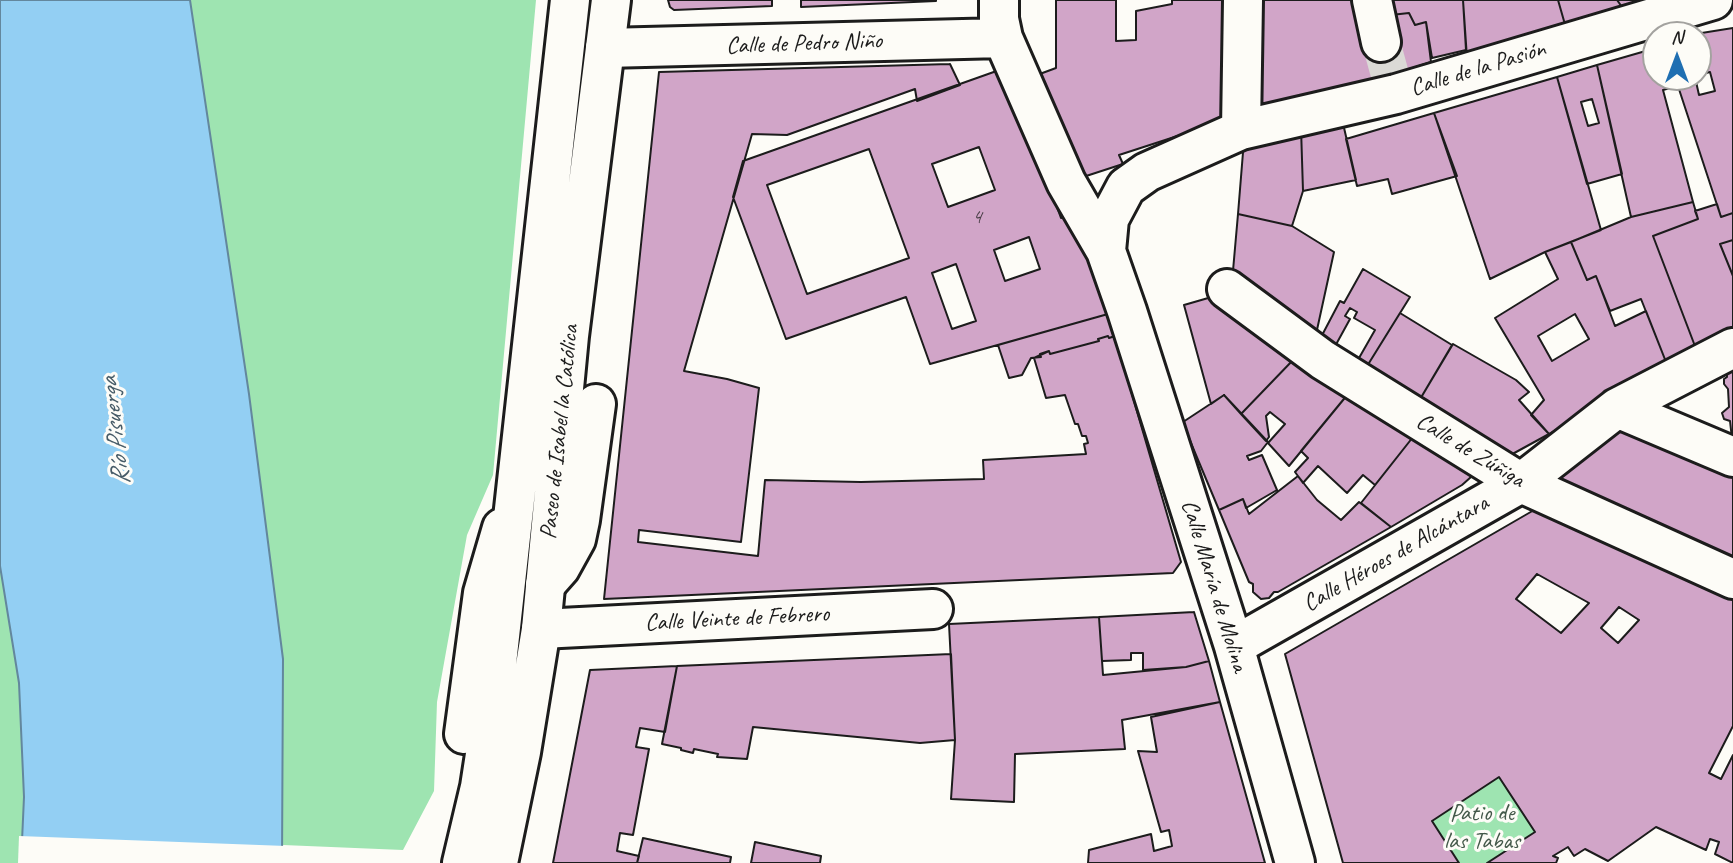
<!DOCTYPE html>
<html>
<head>
<meta charset="utf-8">
<style>
	body { margin:0 }
	#map { position:relative; width:1733px; height:863px; overflow:hidden; background:#fdfcf7; font-family:Caveat,sans-serif }
	canvas { display:block }
	.north { position:absolute; left:1642px; top:21px; width:70px; height:70px; box-sizing:border-box; background:#fdfcf7; border:2px solid #a3a29f; border-radius:50%; rotate:0deg; font-size:19px; font-weight:700; line-height:28px; text-align:center; color:#1c1c1c }
	.north::after { content:''; display:block; margin:auto; width:24px; height:32px; background:#1f6fb2; clip-path:polygon(50% 0,100% 100%,50% 72%,0 100%) }
</style>
</head>
<body>
<div id="map">
<canvas width="1733" height="863"></canvas>
<div class="north">N</div>
</div>
<script>
const g = document.querySelector('canvas').getContext('2d');
g.lineJoin = 'round';
function fill(path, color) {
  g.fillStyle = color;
  g.fill(path, 'evenodd');
}
function poly(rows) {
  const path = new Path2D();
  for (const r of rows) {
    path.moveTo(r[0], r[1]);
    for (let i = 2; i < r.length; i += 2) path.lineTo(r[i], r[i + 1]);
  }
  return path;
}
function trace(path, color, width, dash) {
  g.strokeStyle = color;
  g.lineWidth = width;
  g.lineCap = dash ? 'butt' : 'round';
  g.setLineDash(dash || []);
  g.stroke(path);
}
function label(font, color, halo, rows, align = 'center') {
  g.font = font + ' Caveat,sans-serif';
  g.lineWidth = 6;
  g.setLineDash([]);
  g.textBaseline = 'middle';
  g.strokeStyle = halo;
  g.fillStyle = color;
  for (const [text, x, y, turn = 0] of rows) {
    g.save();
    g.translate(x, y);
    g.rotate((+turn || 0) * Math.PI / 180);
    g.textAlign = isNaN(turn) ? turn : align;
    if (halo) g.strokeText(text, 0, 0);
    g.fillText(text, 0, 0);
    g.restore();
  }
}
fill(poly([
	[190,0,536,0,493,475,467,535,437,702,434,791,403,850,283,845,283,659,249,394],
	[0,566,19,683,24,797,21,863,0,863],
	[1499,777,1535,832,1487,863,1459,863,1432,821]
]), '#9ee4b1');
const water = poly([
	[0,0,190,0,249,394,283,659,282,863,21,863,24,797,19,683,0,566,0,0]
]);
fill(water, '#93cff3');
trace(water, '#63879d', 2);
fill(poly([
	[19,836,286,846,286,863,18,863]
]), '#fdfcf7');
const building = poly([
	[668,0,772,0,772,6,674,10,670,7,668,0],
	[801,0,936,0,936,1,801,7,801,0],
	[1056,0,1116,0,1116,41,1136,40,1136,11,1172,4,1172,0,1233,0,1233,118,1119,155,1123,164,1080,178,1037,75,1056,68,1056,0],
	[1254,0,1353,0,1366,46,1391,15,1409,13,1415,25,1426,22,1431,62,1376,80,1252,112,1254,0],
	[1389,0,1463,0,1466,50,1432,58,1426,22,1415,25,1409,13,1391,15,1389,0],
	[1463,0,1558,0,1566,28,1467,58,1463,0],
	[1558,0,1617,0,1622,7,1566,28,1558,0],
	[1617,0,1643,0,1622,7,1617,0],
	[1733,28,1733,213,1721,217,1675,77,1695,77,1699,95,1715,91,1710,72,1698,75,1698,35,1689,35,1733,28],
	[1656,48,1656,77,1675,77,1677,86,1663,90,1693,202,1631,217,1597,65,1656,48],
	[950,64,960,85,917,101,915,89,787,135,752,134,684,371,727,379,759,388,741,542,639,530,638,542,758,556,765,480,861,482,984,479,983,460,1086,454,1084,444,1088,443,1086,436,1082,436,1078,424,1075,424,1065,395,1046,398,1034,358,1049,351,1050,354,1099,341,1098,339,1108,336,1109,338,1115,336,1181,562,1173,573,604,599,659,72,950,64],
	[1597,65,1622,174,1587,184,1557,77,1597,65],
	[1592,99,1599,123,1588,126,1581,102,1592,99],
	[1005,68,1061,218,1073,215,1108,314,930,364,906,297,786,339,733,197,743,161,1005,68],
	[979,147,995,190,948,207,932,164,979,147],
	[869,149,909,258,807,294,767,185,869,149],
	[1029,237,1040,269,1005,281,994,250,1029,237],
	[956,264,976,321,952,329,932,273,956,264],
	[1557,77,1601,230,1545,252,1490,279,1434,113,1557,77],
	[1434,113,1457,176,1392,194,1388,179,1357,186,1346,139,1434,113],
	[1342,119,1356,180,1303,191,1301,128,1342,119],
	[1301,128,1303,191,1292,226,1238,214,1244,140,1301,128],
	[1693,202,1698,219,1653,236,1698,354,1668,367,1641,299,1610,311,1596,276,1587,280,1571,242,1631,217,1693,202],
	[1717,204,1721,217,1733,213,1733,240,1720,244,1733,276,1733,340,1698,354,1653,236,1698,219,1695,211,1717,204],
	[1238,214,1292,226,1334,252,1315,339,1232,282,1238,214],
	[1733,240,1733,276,1720,244,1733,240],
	[1571,242,1587,280,1596,276,1615,326,1646,311,1668,367,1654,372,1549,434,1531,415,1544,400,1495,318,1558,279,1545,252,1571,242],
	[1575,314,1589,339,1552,361,1538,336,1575,314],
	[1363,269,1410,297,1364,371,1355,365,1375,330,1354,318,1357,312,1350,308,1345,316,1350,319,1333,350,1319,341,1340,301,1344,303,1363,269],
	[1222,294,1294,359,1241,414,1224,395,1211,404,1184,305,1222,294],
	[1400,313,1452,345,1416,406,1364,371,1400,313],
	[1108,314,1115,336,1109,338,1108,336,1098,339,1099,341,1050,354,1049,351,1040,354,1041,357,1031,358,1022,375,1009,378,998,345,1108,314],
	[1453,344,1516,380,1529,392,1519,400,1549,434,1507,457,1416,406,1453,344],
	[1733,357,1733,448,1730,421,1724,419,1722,413,1729,407,1728,389,1724,384,1724,379,1727,377,1726,359,1733,357],
	[1294,359,1348,394,1289,466,1268,443,1285,424,1270,412,1266,416,1269,437,1266,441,1241,414,1294,359],
	[1348,394,1413,437,1375,485,1363,475,1347,493,1318,466,1303,483,1295,472,1308,458,1301,451,1348,394],
	[1224,395,1268,442,1261,451,1247,456,1249,460,1262,455,1277,490,1246,508,1243,499,1219,510,1183,424,1183,422,1224,395],
	[1621,418,1733,464,1733,565,1554,482,1621,418],
	[1413,437,1471,473,1471,477,1462,485,1391,527,1361,503,1413,437],
	[1298,476,1317,500,1341,520,1359,502,1391,527,1278,592,1274,592,1269,598,1261,599,1253,592,1253,584,1249,582,1219,510,1243,499,1249,514,1298,476],
	[1541,506,1733,590,1733,726,1709,773,1721,779,1733,755,1733,863,1715,854,1719,842,1710,839,1706,850,1656,827,1608,861,1585,849,1574,856,1568,847,1553,856,1558,858,1556,863,1487,863,1535,832,1499,777,1432,821,1459,863,1343,863,1285,654,1541,506],
	[1537,574,1589,603,1561,633,1516,599,1537,574],
	[1619,607,1639,620,1618,643,1601,628,1619,607],
	[1194,612,1209,661,1186,667,1143,670,1143,653,1131,653,1131,660,1102,661,1099,617,1194,612],
	[1099,617,1103,675,1186,667,1209,661,1220,702,1122,720,1125,749,1015,754,1014,802,951,799,955,740,949,624,1099,617],
	[951,654,955,740,920,743,753,727,747,759,717,757,718,754,694,749,693,753,681,750,681,748,662,744,677,666,951,654],
	[677,666,665,732,640,728,636,747,649,749,633,835,620,833,617,851,639,856,637,863,553,863,590,670,677,666],
	[1220,702,1265,863,1088,863,1089,850,1151,834,1154,851,1172,846,1169,830,1161,832,1138,751,1157,752,1151,717,1220,702],
	[643,838,731,857,730,863,637,863,643,838],
	[755,842,821,856,820,863,751,863,755,842]
]);
fill(building, '#d1a5c8');
trace(building, '#1c1c1c', 2);
trace(poly([
	[1381,42,1390,75]
]), '#dbdad6', 38, [38, 19]);
const minor = poly([
	[999,0,999,19,1003,38,1066,182,1106,251,1127,311,1234,646,1295,863],
	[1372,0,1381,42],
	[605,48,1003,38],
	[1241,130,1243,0],
	[1106,251,1109,219,1126,187,1147,172,1241,130,1396,94,1713,0],
	[1227,289,1323,360,1521,483,1733,579],
	[1617,408,1733,457],
	[545,585,560,568,576,539,580,520,596,404],
	[541,629,933,609],
	[1234,646,1521,483,1617,408,1733,348],
	[464,734,483,593,502,528]
]);
const major = poly([
	[462,863,480,787,492,709,570,0],
	[498,863,521,752,541,629,569,336,611,0]
]);
trace(minor, '#1c1c1c', 44);
trace(major, '#1c1c1c', 44);
trace(minor, '#fdfcf7', 38);
trace(major, '#fdfcf7', 38);
label('21px', '#493e47', null, [
	["4",977,217]
]);
label('24px', '#1c1c1c', '#fdfcf7', [
	["Calle de Pedro Niño",804,44,-2],
	["Calle de la Pasión",1478,69,-17],
	["Paseo de Isabel la Católica",560,432,-84],
	["Calle de Zúñiga",1470,451,31],
	["Calle Héroes de Alcántara",1396,554,-30],
	["Calle María de Molina",1214,586,73],
	["Calle Veinte de Febrero",737,619,-3]
]);
label('24px', '#435849', '#fdfcf7', [
	["Patio de",1482,814],
	["las Tabas",1482,842]
]);
label('italic 26px', '#465b67', '#fdfcf7', [
	["Río Pisuerga",116,431,-97]
]);
</script>
</body>
</html>
